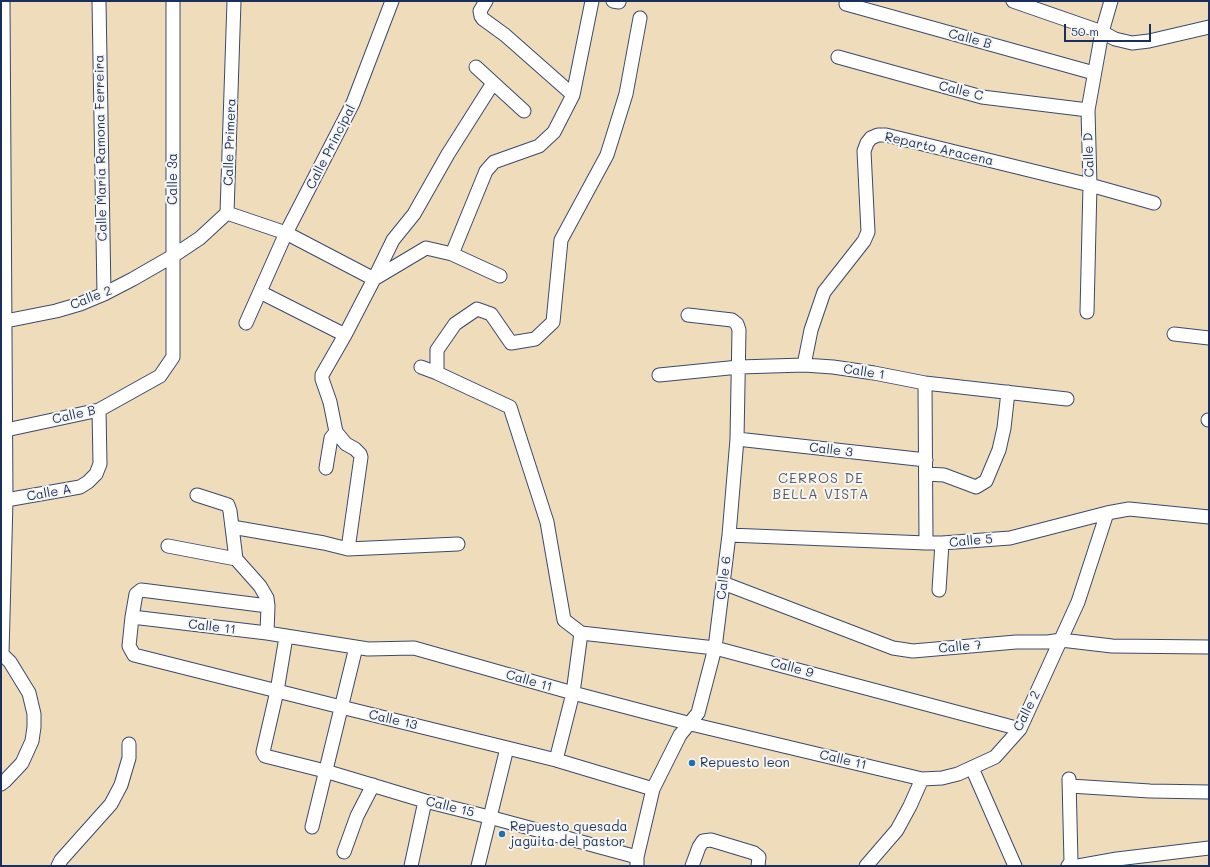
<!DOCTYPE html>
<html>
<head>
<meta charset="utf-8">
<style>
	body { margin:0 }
	#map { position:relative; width:1210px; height:867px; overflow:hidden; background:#efdcba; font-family:Mali,sans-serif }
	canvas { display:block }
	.frame { position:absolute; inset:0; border:2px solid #1b2f5e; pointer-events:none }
	.scale { position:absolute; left:1064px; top:24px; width:87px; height:18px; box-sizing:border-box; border:2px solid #1b2f5e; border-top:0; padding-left:5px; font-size:12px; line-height:14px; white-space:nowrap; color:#1b2f5e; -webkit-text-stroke:3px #f6f6f2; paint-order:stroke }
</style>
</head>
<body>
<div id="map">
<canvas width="1210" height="867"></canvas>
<div class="frame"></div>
<div class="scale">50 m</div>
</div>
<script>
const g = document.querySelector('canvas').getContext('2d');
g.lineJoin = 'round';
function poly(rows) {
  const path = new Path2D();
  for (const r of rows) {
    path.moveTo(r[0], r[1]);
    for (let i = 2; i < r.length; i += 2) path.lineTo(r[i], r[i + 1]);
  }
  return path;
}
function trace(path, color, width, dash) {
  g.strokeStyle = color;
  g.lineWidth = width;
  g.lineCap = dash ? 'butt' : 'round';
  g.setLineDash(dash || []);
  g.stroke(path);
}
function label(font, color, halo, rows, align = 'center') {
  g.font = font + ' Mali,sans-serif';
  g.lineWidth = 4;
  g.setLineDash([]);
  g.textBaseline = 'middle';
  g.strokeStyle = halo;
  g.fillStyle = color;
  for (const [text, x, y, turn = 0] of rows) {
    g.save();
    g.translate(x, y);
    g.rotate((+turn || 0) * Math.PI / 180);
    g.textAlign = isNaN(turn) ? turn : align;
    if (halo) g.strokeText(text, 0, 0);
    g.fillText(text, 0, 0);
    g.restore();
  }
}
const minor = poly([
	[99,1,104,294],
	[486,1,480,11,481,16,483,19,505,35,573,95],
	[613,1,619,2],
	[1013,1,1102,32,1115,39,1132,43,1149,41,1209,27],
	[846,4,1094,73],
	[838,57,982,97,1088,110],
	[476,67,524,111],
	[227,213,286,233,374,279,393,240,414,214,448,154,493,83],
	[452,254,486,171,494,162,539,146,554,132,573,95,592,1],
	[260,292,345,335],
	[1087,312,1090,185,1088,110,1102,32,1111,1],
	[1,322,56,311,80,304,104,294,133,279,173,256,200,238,227,213,234,1],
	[246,323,286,233,353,103,392,1],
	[1174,334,1209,338],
	[804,365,811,330,824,292,864,241,868,232,864,151,867,143,871,138,878,135,886,135,1090,185,1154,203],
	[421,367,437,373,510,407,547,522,564,620,581,633,715,648,1020,729],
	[437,373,437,350,455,324,477,309,491,314,511,343,535,339,553,322,561,240,607,155,626,94,640,18],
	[659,375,739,367,804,365,833,367,874,373,925,383,1067,399],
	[925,383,926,543],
	[1208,420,1209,420],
	[6,430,99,410,160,376,173,357,173,1],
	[737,439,926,460],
	[326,468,331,438,336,432],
	[926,474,944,475,976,487,986,481,999,450,1004,428,1008,392],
	[197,495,228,505,230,511,232,527],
	[6,500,80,487,88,482,96,474,100,464,99,410],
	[729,535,926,543,942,543,1010,538,1107,513,1129,509,1209,517],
	[168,546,236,559],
	[348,549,361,457,360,454,355,449,346,444,336,432,330,402,322,379,322,375,345,335,374,279,426,248,452,254,500,276],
	[723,583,893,648,913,651,1016,642,1048,642,1061,640,1112,646,1209,647],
	[939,590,942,543],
	[268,606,141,590,136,594,132,617,129,646,134,655,341,707,556,760,653,789],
	[132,617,267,633,368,649,414,648,573,693,691,724,922,779,942,778,958,774,995,757,1020,729,1078,602,1107,513],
	[267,633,268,606,267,598,260,586,236,559,232,527,324,543,348,549,458,544],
	[286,637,277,691,263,752,265,756,325,771,425,801,489,817,637,857],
	[1,653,10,662,29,693,34,714,34,727,32,741,22,763,5,781,1,784],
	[2,654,6,500,3,1],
	[556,760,573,693,581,633],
	[972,768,1015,866],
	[1070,786,1150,791,1209,792],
	[312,827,356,647],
	[344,852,357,816,373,785],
	[58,866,61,860,111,804,121,785,129,758,129,744],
	[411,866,425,801],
	[478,866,507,748],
	[637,866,637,857,653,789,680,735,698,713,715,648,729,535,737,439,739,330,737,324,732,320,688,315],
	[692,866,699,847,703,841,711,840,754,853,759,857,758,866],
	[866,866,897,830,910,806,922,779],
	[1068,866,1071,862,1069,779],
	[1078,866,1117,859,1209,848]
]);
trace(minor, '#3b496c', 15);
trace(minor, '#fff', 13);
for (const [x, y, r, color] of [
	[692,763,4,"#1f6fb2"],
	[502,834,4,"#1f6fb2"]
]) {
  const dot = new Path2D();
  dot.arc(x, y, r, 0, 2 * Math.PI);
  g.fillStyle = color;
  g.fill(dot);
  trace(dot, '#f6f6f2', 1.5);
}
label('13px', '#1b2f5e', '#f6f6f2', [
	["Calle B",970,39,15],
	["Calle C",961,91,14],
	["Calle Primera",230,142,-88],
	["Calle Principal",331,147,-63],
	["Calle María Ramona Ferreira",101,148,-91],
	["Reparto Aracena",939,149,13],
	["Calle D",1089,155,-92],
	["Calle 3a",173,179,-90],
	["Calle 2",91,298,-21],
	["Calle 1",864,372,9],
	["Calle B",74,415,-13],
	["Calle 3",831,450,7],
	["Calle A",49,493,-10],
	["Calle 5",971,541,-5],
	["Calle 6",724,578,-83],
	["Calle 11",212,627,7],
	["Calle 7",960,647,-5],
	["Calle 9",792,668,15],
	["Calle 11",529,681,16],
	["Calle 2",1027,711,-63],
	["Calle 13",393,720,13],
	["Calle 11",843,760,13],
	["Calle 15",450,807,14]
]);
label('13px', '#1b2f5e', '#f6f6f2', [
	["Repuesto leon",700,763],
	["Repuesto quesada",510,827],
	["jaguita del pastor",510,842]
], 'left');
g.letterSpacing = '1px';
label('14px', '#5e5c67', '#f6f6f2', [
	["CERROS DE",821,479],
	["BELLA VISTA",821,495]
]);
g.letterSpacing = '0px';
</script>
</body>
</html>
